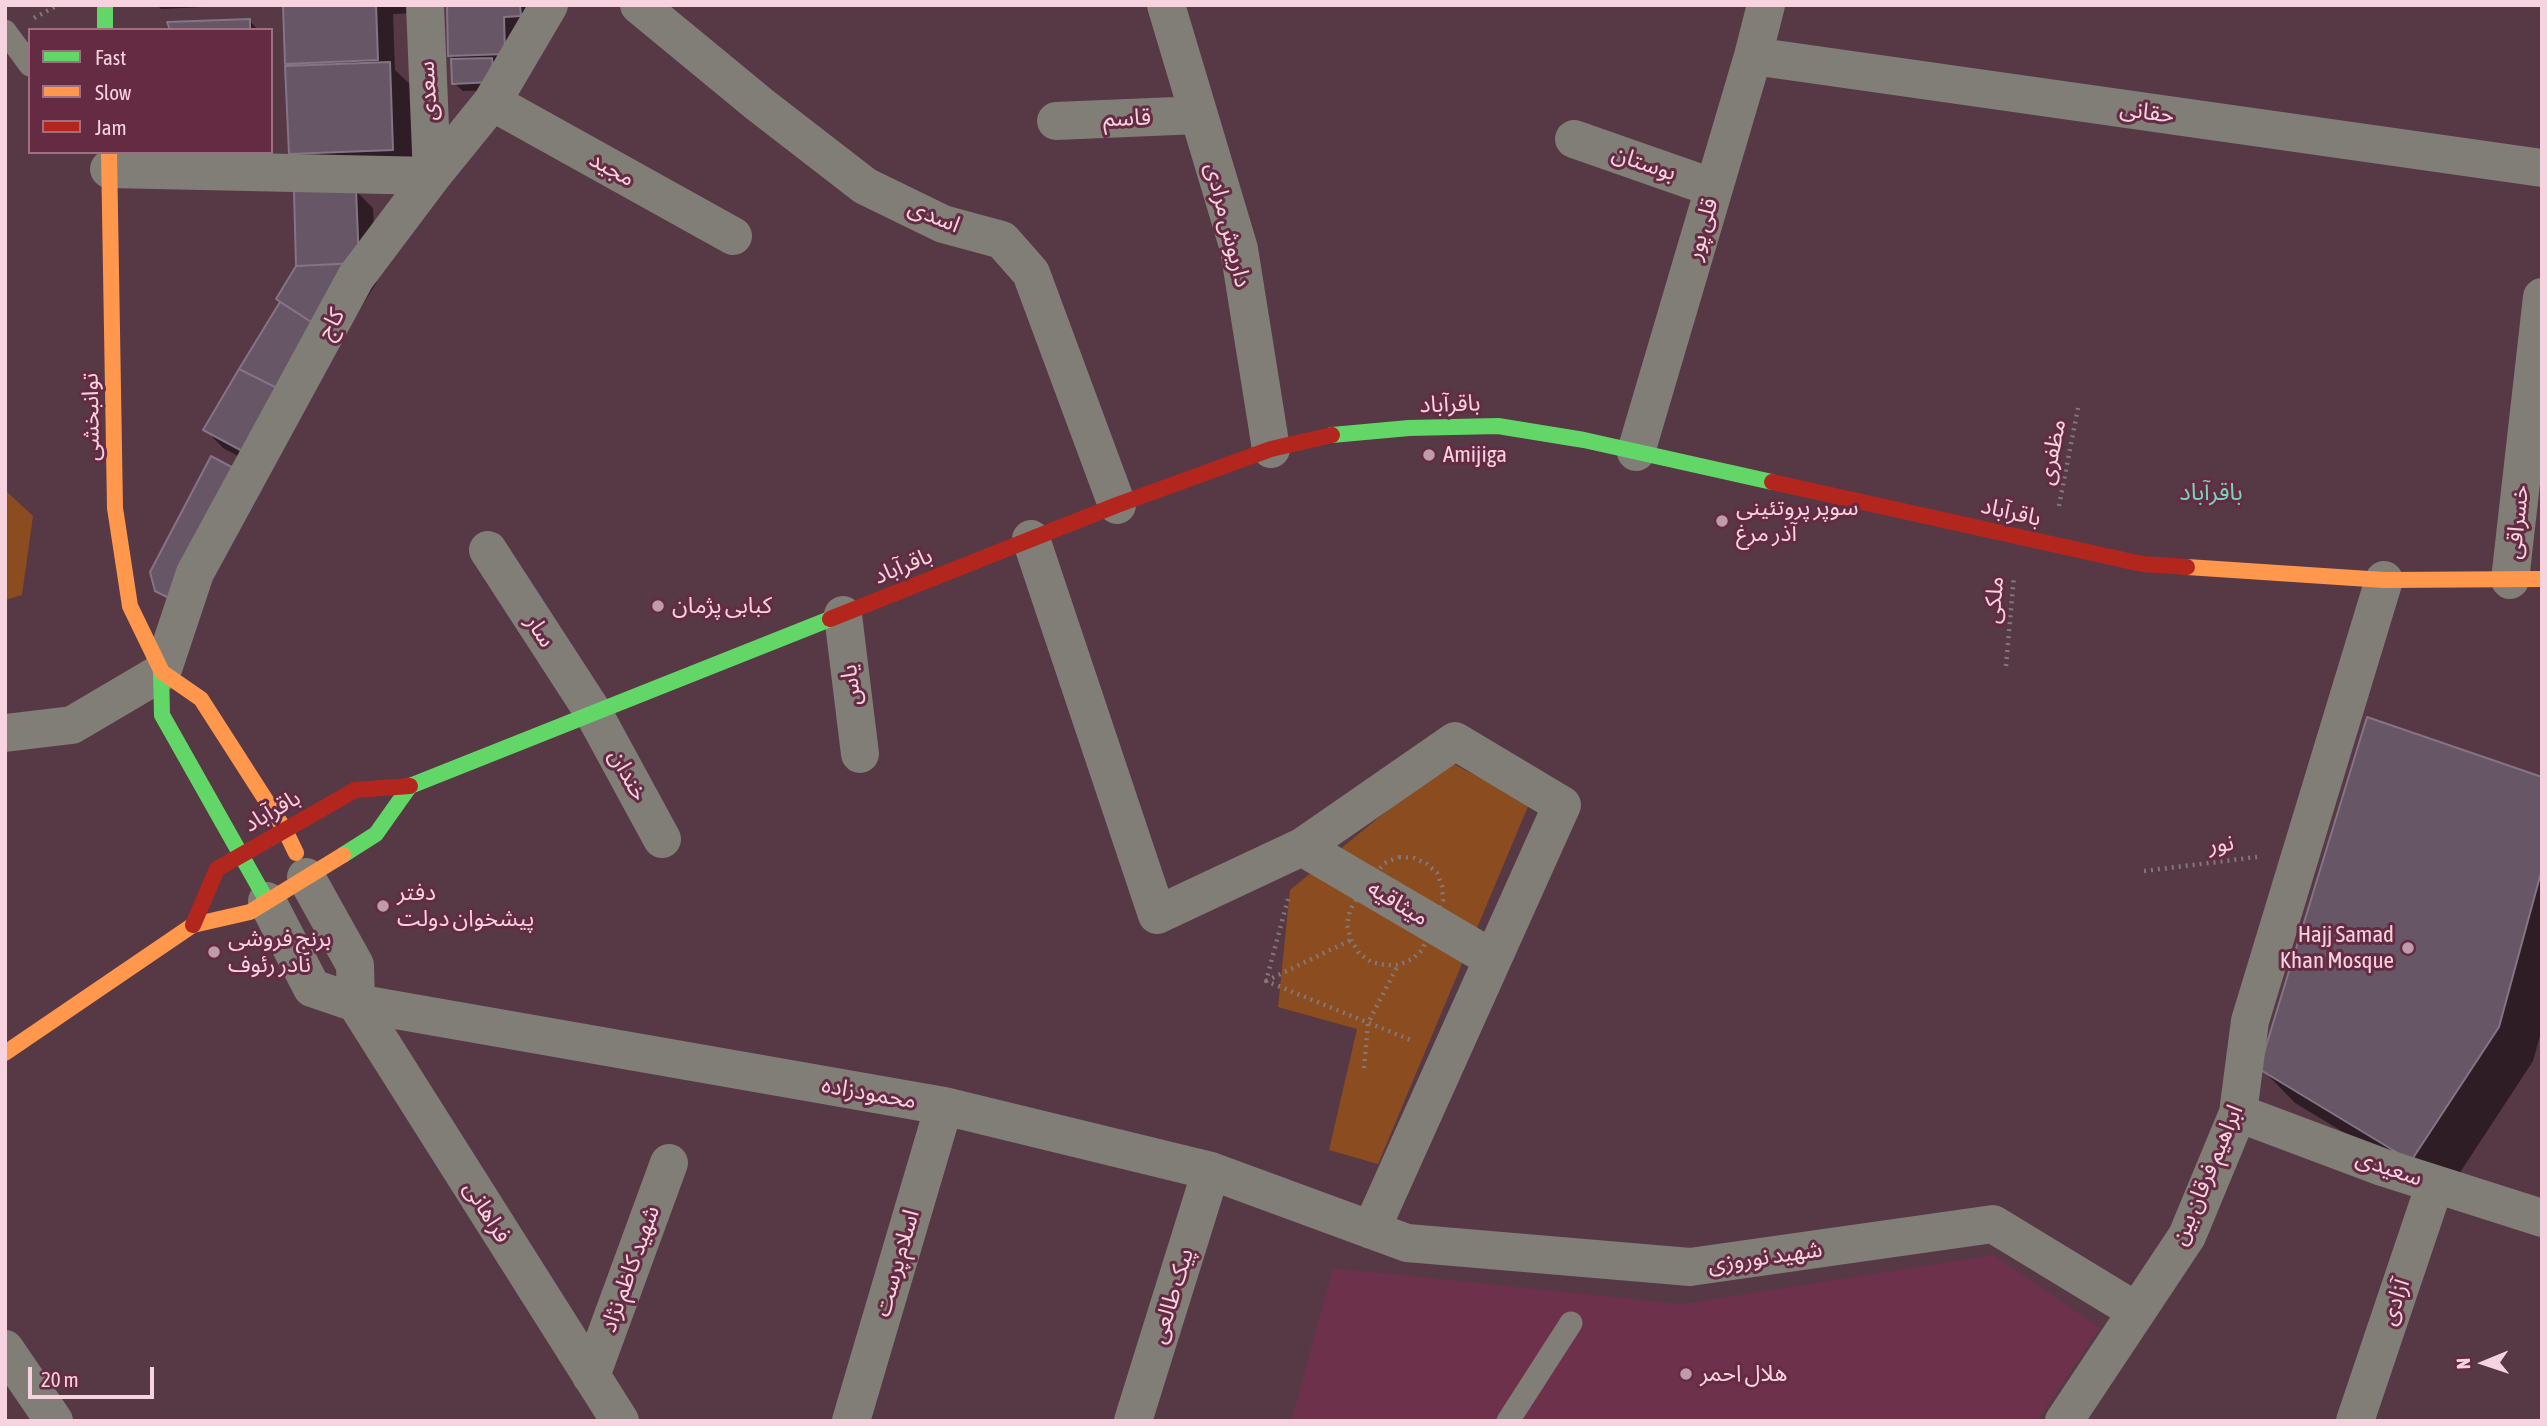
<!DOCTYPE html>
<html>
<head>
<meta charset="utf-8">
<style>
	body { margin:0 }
	#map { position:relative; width:2547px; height:1426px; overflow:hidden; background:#573845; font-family:"Asap Condensed",sans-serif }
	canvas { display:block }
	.frame { position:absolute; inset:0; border:7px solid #f7d2df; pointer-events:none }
	.legend { position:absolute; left:28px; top:28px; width:245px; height:126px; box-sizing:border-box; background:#642b43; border:2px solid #9f6e81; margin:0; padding:9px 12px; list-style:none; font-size:21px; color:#f7d2df }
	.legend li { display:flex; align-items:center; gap:14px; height:35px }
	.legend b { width:35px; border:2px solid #9f6e81 }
	.north { position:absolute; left:2449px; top:1328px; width:70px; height:70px; -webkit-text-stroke:5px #642b43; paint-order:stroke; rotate:268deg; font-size:19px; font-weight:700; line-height:28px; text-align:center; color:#f7d2df }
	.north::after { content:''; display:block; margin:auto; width:24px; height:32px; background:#f7d2df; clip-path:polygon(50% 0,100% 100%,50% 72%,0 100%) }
	.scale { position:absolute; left:28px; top:1367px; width:126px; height:32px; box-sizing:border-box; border:4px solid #f7d2df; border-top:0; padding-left:9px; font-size:21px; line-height:24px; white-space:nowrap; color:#f7d2df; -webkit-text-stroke:5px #642b43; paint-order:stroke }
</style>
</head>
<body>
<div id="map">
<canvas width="2547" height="1426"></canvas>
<div class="frame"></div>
<ul class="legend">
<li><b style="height:9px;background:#63d668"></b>Fast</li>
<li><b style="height:9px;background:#ff974d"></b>Slow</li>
<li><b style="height:9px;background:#b3261e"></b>Jam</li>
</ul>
<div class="north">N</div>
<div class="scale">20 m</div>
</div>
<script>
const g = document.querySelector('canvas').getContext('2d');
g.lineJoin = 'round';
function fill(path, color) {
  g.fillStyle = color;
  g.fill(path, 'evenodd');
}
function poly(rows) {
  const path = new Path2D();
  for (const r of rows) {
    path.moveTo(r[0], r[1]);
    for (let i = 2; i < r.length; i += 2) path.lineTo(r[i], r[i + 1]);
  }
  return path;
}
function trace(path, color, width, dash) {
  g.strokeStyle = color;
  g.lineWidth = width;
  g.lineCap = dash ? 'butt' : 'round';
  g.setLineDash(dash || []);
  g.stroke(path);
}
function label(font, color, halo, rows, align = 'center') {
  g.font = font + ' "Asap Condensed","Noto Sans Arabic",sans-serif';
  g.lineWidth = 6;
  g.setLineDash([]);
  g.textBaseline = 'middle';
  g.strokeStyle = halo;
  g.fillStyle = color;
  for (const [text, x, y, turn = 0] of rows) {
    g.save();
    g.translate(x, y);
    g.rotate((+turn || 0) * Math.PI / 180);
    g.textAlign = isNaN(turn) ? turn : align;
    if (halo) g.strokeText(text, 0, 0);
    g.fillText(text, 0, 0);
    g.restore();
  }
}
fill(poly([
	[1994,1255,2100,1328,2037,1421,1291,1421,1333,1268,1682,1304]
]), '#6d314b');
fill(poly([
	[5,490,33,516,22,595,5,600],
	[1448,761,1529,804,1378,1164,1329,1150,1357,1029,1278,1007,1290,890]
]), '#8b4d1f');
fill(poly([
	[157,5,247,5,161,9],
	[285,5,418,5,418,13,393,14,395,70,416,90,419,176,290,153,292,68,287,63],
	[448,5,537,5,501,90,463,91,454,83,456,61,450,55],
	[249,20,258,30,172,30],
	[355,190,373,208,377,282,298,408,264,470,223,448,206,430,282,303,278,299],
	[2542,779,2542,1029,2533,1061,2446,1194,2295,1103,2261,1068]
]), '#0007');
const building = poly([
	[283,5,376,5,378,60,285,64,283,5],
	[447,5,520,5,521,16,504,17,505,54,448,56,447,5],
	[250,19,250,30,170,30,167,22,250,19],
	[492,58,494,82,452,84,451,59,492,58],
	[390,62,393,150,289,154,285,66,390,62],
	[356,189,359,263,296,266,294,191,356,189],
	[359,263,319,327,276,299,296,266,359,263],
	[280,302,319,327,281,390,239,369,280,302],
	[239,369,281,390,246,453,203,430,239,369],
	[211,456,239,471,171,599,155,591,150,572,211,456],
	[2367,717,2542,777,2542,869,2499,1027,2411,1161,2259,1069,2367,717]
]);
fill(building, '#665666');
trace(building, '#857486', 2);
trace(poly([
	[34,18,58,5],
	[2059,506,2078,408],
	[2006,666,2014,576],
	[1399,857,1414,858,1427,864,1437,873,1442,886,1443,900,1422,950,1412,959,1399,965,1385,965,1371,962,1359,953,1351,940,1347,925,1350,910,1366,883,1385,863,1399,857],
	[2144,871,2257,857],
	[1288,899,1266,981,1413,1041],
	[1266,981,1351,940],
	[1364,1068,1368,1023,1398,965]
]), '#847777', 4.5, [2, 5]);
trace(poly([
	[5,31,30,65],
	[1508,1421,1571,1323]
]), '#817d77', 23);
trace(poly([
	[425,5,432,176],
	[639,5,759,104,865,186,943,224,1002,240,1031,273,1117,505],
	[1166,5,1239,249,1271,449],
	[1753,56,2542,168],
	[492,102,733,236],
	[1056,121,1199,115],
	[1574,139,1714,188],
	[109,169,432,176],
	[1636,452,1753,56,1766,5],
	[1031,539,1157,915,1302,847,1455,741,1562,805,1371,1230],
	[488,550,593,712,662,839],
	[2510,580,2542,297],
	[843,615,860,754],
	[5,733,72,725,162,672,195,573,356,277,432,176,492,102,549,5],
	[1302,847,1493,959],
	[306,877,355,965,356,1003,620,1421],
	[267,901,312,988,356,1003,944,1106,1211,1171,1407,1243,1690,1267,1993,1224,2136,1311],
	[2238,1113,2382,1167,2542,1218],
	[5,1349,54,1421],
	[591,1376,669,1163],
	[851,1421,944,1106],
	[1133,1421,1211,1171],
	[2064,1421,2187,1236,2238,1113,2250,1021,2384,580],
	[2355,1421,2435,1184]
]), '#817d77', 38);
trace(poly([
	[105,5,105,30],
	[1332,435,1409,428,1498,426,1584,440,1772,482],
	[161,670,162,715,267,901],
	[410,786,830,619],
	[343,855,376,834,410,786]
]), '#63d668', 16);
trace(poly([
	[109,152,115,508,130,606,161,670],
	[2187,567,2384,580,2542,579],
	[162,672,201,699,285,830,296,853],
	[5,1053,193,925,250,912,343,855]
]), '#ff974d', 16);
trace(poly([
	[1772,482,2142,564,2187,567],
	[830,619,1117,505,1271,449,1332,435],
	[193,925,217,869,355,790,410,786]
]), '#b3261e', 16);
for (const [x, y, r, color] of [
	[1429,455,7,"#bf9ca9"],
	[1722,521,7,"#bf9ca9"],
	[658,606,7,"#bf9ca9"],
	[383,906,7,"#bf9ca9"],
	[2408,948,7,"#bf9ca9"],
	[214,952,7,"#bf9ca9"],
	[1686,1374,7,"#bf9ca9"]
]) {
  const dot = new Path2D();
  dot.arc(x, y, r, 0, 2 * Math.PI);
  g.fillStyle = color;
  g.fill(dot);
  trace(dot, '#642b43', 2.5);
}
label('23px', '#f7d2df', '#642b43', [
	["سعدی",428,91,-93],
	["حقانی",2147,112,8],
	["قاسم",1127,118,-2],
	["بوستان",1644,163,19],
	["مجید",612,169,29],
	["اسدی",934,216,22],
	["داریوش مرادی",1228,225,76],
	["قلی پور",1702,229,-74],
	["کاج",331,324,-61],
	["باقرآباد",1450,404,-2],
	["توانبخشی",91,417,-91],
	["مظفری",2052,452,-79],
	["باقرآباد",2011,512,13],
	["خسراقی",2517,522,-84],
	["باقرآباد",903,566,-22],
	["ملکی",1994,600,-85],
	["سار",540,631,57],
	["یاس",851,685,-97],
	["خندان",628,775,61],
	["باقرآباد",272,811,-30],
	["نور",2221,844,-7],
	["میثاقیه",1398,903,31],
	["محمودزاده",869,1093,10],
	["سعیدی",2389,1168,19],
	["ابراهیم فرقان بین",2207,1175,-67],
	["فراهانی",487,1212,58],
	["شهید نوروزی",1765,1257,-8],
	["اسلام پرست",897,1263,-74],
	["شهید کاظم نژاد",630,1269,-70],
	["پیک طالعی",1172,1296,-73],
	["آزادی",2395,1302,-71]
]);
label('23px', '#f7d2df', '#642b43', [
	["Amijiga",1443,455],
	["سوپر پروتئینی",1736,508],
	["آذر مرغ",1736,534],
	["کبابی پژمان",672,606],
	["دفتر",397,893],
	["پیشخوان دولت",397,919],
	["Hajj Samad",2394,935,"right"],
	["Khan Mosque",2394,961,"right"],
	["برنج فروشی",228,939],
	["نادر رئوف",228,965],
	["هلال احمر",1700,1374]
], 'left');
label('24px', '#73d5bc', '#642b43', [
	["باقرآباد",2211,492]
]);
</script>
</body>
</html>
